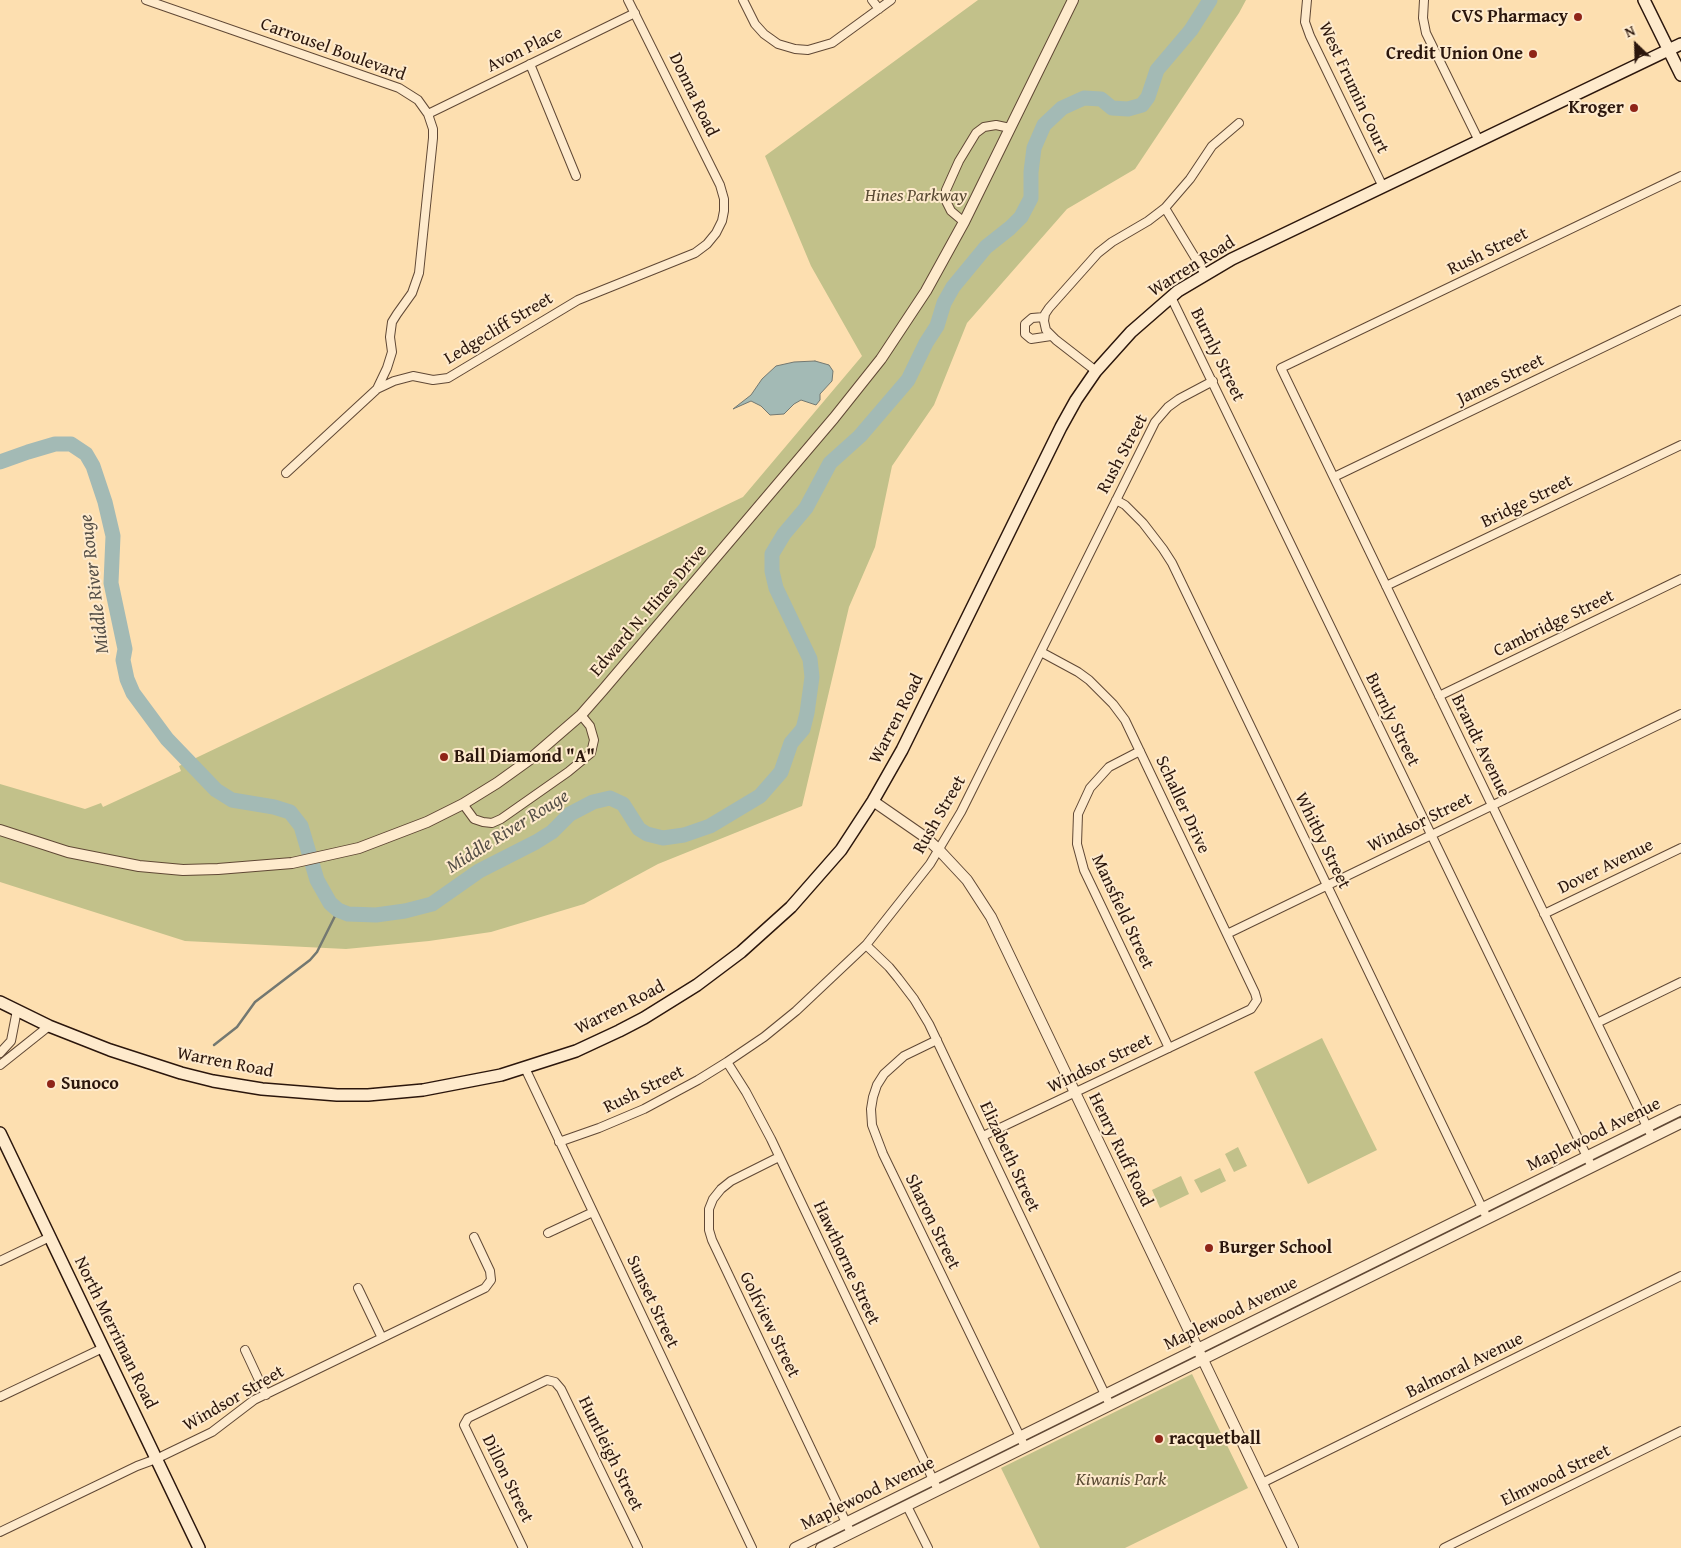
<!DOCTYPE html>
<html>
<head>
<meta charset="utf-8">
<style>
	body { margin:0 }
	#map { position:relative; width:1681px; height:1548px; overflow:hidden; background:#fddfb0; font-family:"Gentium Book Plus",serif }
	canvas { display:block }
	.north { position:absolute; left:1611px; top:20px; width:50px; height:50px; -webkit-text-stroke:4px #feeacc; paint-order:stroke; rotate:336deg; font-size:14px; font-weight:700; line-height:20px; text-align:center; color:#2b160c }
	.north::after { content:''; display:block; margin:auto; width:18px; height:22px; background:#2b160c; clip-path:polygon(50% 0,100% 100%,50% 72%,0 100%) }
</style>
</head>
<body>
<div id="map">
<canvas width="1681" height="1548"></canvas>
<div class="north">N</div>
</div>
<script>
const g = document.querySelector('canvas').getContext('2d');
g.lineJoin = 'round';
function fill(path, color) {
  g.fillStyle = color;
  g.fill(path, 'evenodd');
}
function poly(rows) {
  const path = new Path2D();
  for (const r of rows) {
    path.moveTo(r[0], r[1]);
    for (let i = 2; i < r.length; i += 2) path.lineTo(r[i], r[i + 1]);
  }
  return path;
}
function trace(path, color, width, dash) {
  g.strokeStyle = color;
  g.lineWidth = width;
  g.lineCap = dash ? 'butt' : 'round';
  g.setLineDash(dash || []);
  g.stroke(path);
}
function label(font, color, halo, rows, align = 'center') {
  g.font = font + ' "Gentium Book Plus",serif';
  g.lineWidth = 4;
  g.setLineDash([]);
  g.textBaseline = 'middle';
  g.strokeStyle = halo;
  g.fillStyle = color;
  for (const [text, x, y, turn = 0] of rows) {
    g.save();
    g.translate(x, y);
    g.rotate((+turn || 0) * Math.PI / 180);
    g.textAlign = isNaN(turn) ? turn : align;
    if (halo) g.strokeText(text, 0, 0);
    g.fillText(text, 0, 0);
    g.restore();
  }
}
fill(poly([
	[978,0,1246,0,1239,13,1135,169,1067,209,967,323,934,405,892,466,875,547,849,607,802,806,658,864,584,904,491,932,429,941,346,949,185,941,0,882,0,784,85,809,101,803,103,807,181,771,179,766,743,497,862,356,811,266,765,156],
	[1322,1038,1377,1150,1308,1184,1254,1072],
	[1238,1147,1247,1166,1234,1172,1225,1154],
	[1220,1168,1226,1181,1201,1193,1194,1180],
	[1181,1176,1189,1194,1160,1208,1152,1190],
	[1192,1374,1248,1488,1125,1548,1040,1548,1001,1468]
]), '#c2c18a');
const water = poly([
	[815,361,829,365,833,371,832,381,820,394,820,400,816,405,801,400,794,404,784,414,770,415,761,406,751,401,733,409,751,395,762,379,776,366,794,362,815,361]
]);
fill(water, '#a3bab5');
trace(water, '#737871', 1);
trace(poly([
	[214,1045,237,1027,255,1002,310,960,317,952,338,910]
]), '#737871', 2.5);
trace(poly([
	[0,462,28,452,55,444,71,444,86,454,93,466,105,502,113,536,111,583,125,649,123,660,127,679,133,693,167,739,216,790,232,800,274,807,290,812,301,826,317,880,330,903,338,910,348,914,376,915,405,911,432,904,479,871,536,842,552,832,570,814,593,802,610,798,623,804,639,829,647,834,663,838,684,835,710,826,760,796,781,772,791,743,803,729,807,713,812,677,810,659,776,588,772,571,772,554,784,534,806,508,830,463,860,436,908,380,926,343,937,326,944,303,953,287,986,247,1010,228,1021,217,1031,198,1031,172,1034,148,1044,125,1062,108,1084,98,1101,99,1112,108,1128,109,1142,105,1148,97,1157,70,1191,30,1210,0]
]), '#a3bab5', 15);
const minor = poly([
	[146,0,399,88,418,100,428,114,433,129,433,138,419,273,412,293,397,314,392,322,390,337,392,352,387,368,377,389],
	[743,0,755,24,764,34,778,44,795,49,808,50,832,43,891,0],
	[872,0,879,9],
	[1307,0,1305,22,1310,36,1383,187],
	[1424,0,1423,18,1426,33,1479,141],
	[530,64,576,176],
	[428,114,635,13],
	[1165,208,1205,274],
	[964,222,951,211,946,201,946,190,959,161,976,133,984,127,996,125,1010,128],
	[1171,297,1592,1167],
	[1044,317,1032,318,1025,324,1025,334,1031,339,1051,336],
	[1096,371,1056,340,1046,330,1044,321,1045,314,1049,308,1098,253,1112,242,1148,221,1165,208,1190,179,1212,146,1239,123],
	[286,473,377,389,394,381,413,376,433,380,448,378,578,300,695,253,707,244,716,233,722,221,724,211,724,199,720,185,628,0],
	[1334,477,1681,310],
	[1116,500,1125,505,1143,523,1163,549,1172,563,1487,1218],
	[1386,586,1681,445],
	[1439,696,1681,579],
	[1140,751,1109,767,1090,788,1078,814,1077,844,1084,870,1169,1048],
	[463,804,474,819,483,822,492,823,501,819,568,772,591,753,594,740,590,726,581,715],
	[1544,914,1681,848],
	[1227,934,1681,714],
	[866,945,889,967,898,978,914,999,929,1024,1110,1405],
	[1597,1023,1681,982],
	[937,1040,904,1056,884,1074,877,1085,873,1097,871,1109,872,1125,883,1154,1025,1447],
	[0,1053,11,1041,17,1010],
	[727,1062,746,1092,771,1139,938,1490],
	[0,1065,49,1026],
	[525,1068,752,1548],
	[983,1136,1251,1009,1257,1000,1255,993,1125,720,1113,704,1089,680,1078,672,1041,652],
	[1652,1137,1281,368,1681,176],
	[559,1142,599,1128,644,1109,698,1080,727,1062,764,1037,796,1011,866,945,930,864,961,812,1155,422,1168,407,1179,399,1213,381],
	[779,1157,731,1181,721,1189,713,1199,709,1209,709,1230,712,1240,851,1533],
	[548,1233,593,1212],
	[0,1261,50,1237],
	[358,1288,382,1338],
	[245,1350,266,1395],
	[0,1397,103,1348],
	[1262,1483,1681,1276],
	[907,1506,928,1548],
	[0,1532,137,1466,156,1459,212,1432,254,1400,485,1288,491,1280,490,1271,474,1237],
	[523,1548,464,1425,468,1418,547,1380,555,1382,561,1389,638,1548],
	[1444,1548,1681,1431]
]);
const tertiary = poly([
	[873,801,925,837,939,850,967,880,991,917,1293,1548],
	[0,830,68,852,139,866,183,870,218,869,292,863,359,848,427,822,463,804,497,783,529,760,581,715,603,690,834,418,881,359,926,291,964,222,1073,0],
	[795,1548,1681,1110],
	[821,1548,1681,1123]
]);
const secondary = poly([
	[1644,0,1681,75],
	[0,1002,49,1026,110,1050,181,1073,213,1081,262,1089,337,1095,368,1095,423,1090,501,1075,576,1051,619,1031,644,1018,697,985,741,952,791,907,841,850,873,801,902,750,1061,427,1076,400,1096,371,1131,332,1178,291,1232,259,1681,44],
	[0,1133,199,1548]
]);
trace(minor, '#604835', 10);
trace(tertiary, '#604835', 12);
trace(secondary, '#2b160c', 14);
trace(minor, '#feeacc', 8);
trace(tertiary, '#feeacc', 10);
trace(secondary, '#feeacc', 11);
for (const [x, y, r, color] of [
	[1578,17,5,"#8f2418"],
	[1533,54,5,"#8f2418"],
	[1634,108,5,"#8f2418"],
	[444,757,5,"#8f2418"],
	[51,1084,5,"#8f2418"],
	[1209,1248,5,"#8f2418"],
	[1159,1439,5,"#8f2418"]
]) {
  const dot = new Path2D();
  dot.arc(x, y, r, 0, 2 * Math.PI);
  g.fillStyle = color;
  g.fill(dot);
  trace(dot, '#feeacc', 2);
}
label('bold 18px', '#2b160c', '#feeacc', [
	["CVS Pharmacy",1568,17,"right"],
	["Credit Union One",1523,54,"right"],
	["Kroger",1624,108,"right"],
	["Ball Diamond \"A\"",454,757],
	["Sunoco",61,1084],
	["Burger School",1219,1248],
	["racquetball",1169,1439]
], 'left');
label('18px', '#2b160c', '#feeacc', [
	["Carrousel Boulevard",333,50,20],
	["Avon Place",525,50,-26],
	["West Frumin Court",1353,88,65],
	["Donna Road",693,95,64],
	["Rush Street",1488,252,-26],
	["Warren Road",1192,267,-32],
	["Ledgecliff Street",499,329,-31],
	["Burnly Street",1217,355,64],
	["James Street",1501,380,-26],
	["Rush Street",1123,454,-62],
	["Bridge Street",1527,502,-26],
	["Edward N. Hines Drive",649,611,-49],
	["Cambridge Street",1554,624,-26],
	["Warren Road",897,719,-63],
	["Burnly Street",1392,720,64],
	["Brandt Avenue",1480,746,64],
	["Schaller Drive",1182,805,65],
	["Rush Street",940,815,-60],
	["Windsor Street",1420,823,-26],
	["Whitby Street",1322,841,64],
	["Dover Avenue",1606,867,-26],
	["Mansfield Street",1122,912,65],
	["Warren Road",620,1008,-27],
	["Warren Road",225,1063,11],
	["Windsor Street",1100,1064,-26],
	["Rush Street",644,1090,-26],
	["Maplewood Avenue",1594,1135,-26],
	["Henry Ruff Road",1120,1150,64],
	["Elizabeth Street",1009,1157,65],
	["Sharon Street",932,1222,64],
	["Hawthorne Street",846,1263,65],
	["Sunset Street",652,1302,65],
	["Maplewood Avenue",1231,1314,-26],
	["Golfview Street",769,1325,64],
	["North Merriman Road",115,1333,64],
	["Balmoral Avenue",1465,1366,-26],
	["Windsor Street",234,1399,-30],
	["Huntleigh Street",610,1454,64],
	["Elmwood Street",1556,1476,-26],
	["Dillon Street",507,1479,64],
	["Maplewood Avenue",868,1494,-26]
]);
label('italic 18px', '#584932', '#feeacc', [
	["Hines Parkway",916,196],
	["Kiwanis Park",1121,1480]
]);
label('italic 19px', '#554f47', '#feeacc', [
	["Middle River Rouge",95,584,-97],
	["Middle River Rouge",508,832,-32]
]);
</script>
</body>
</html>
